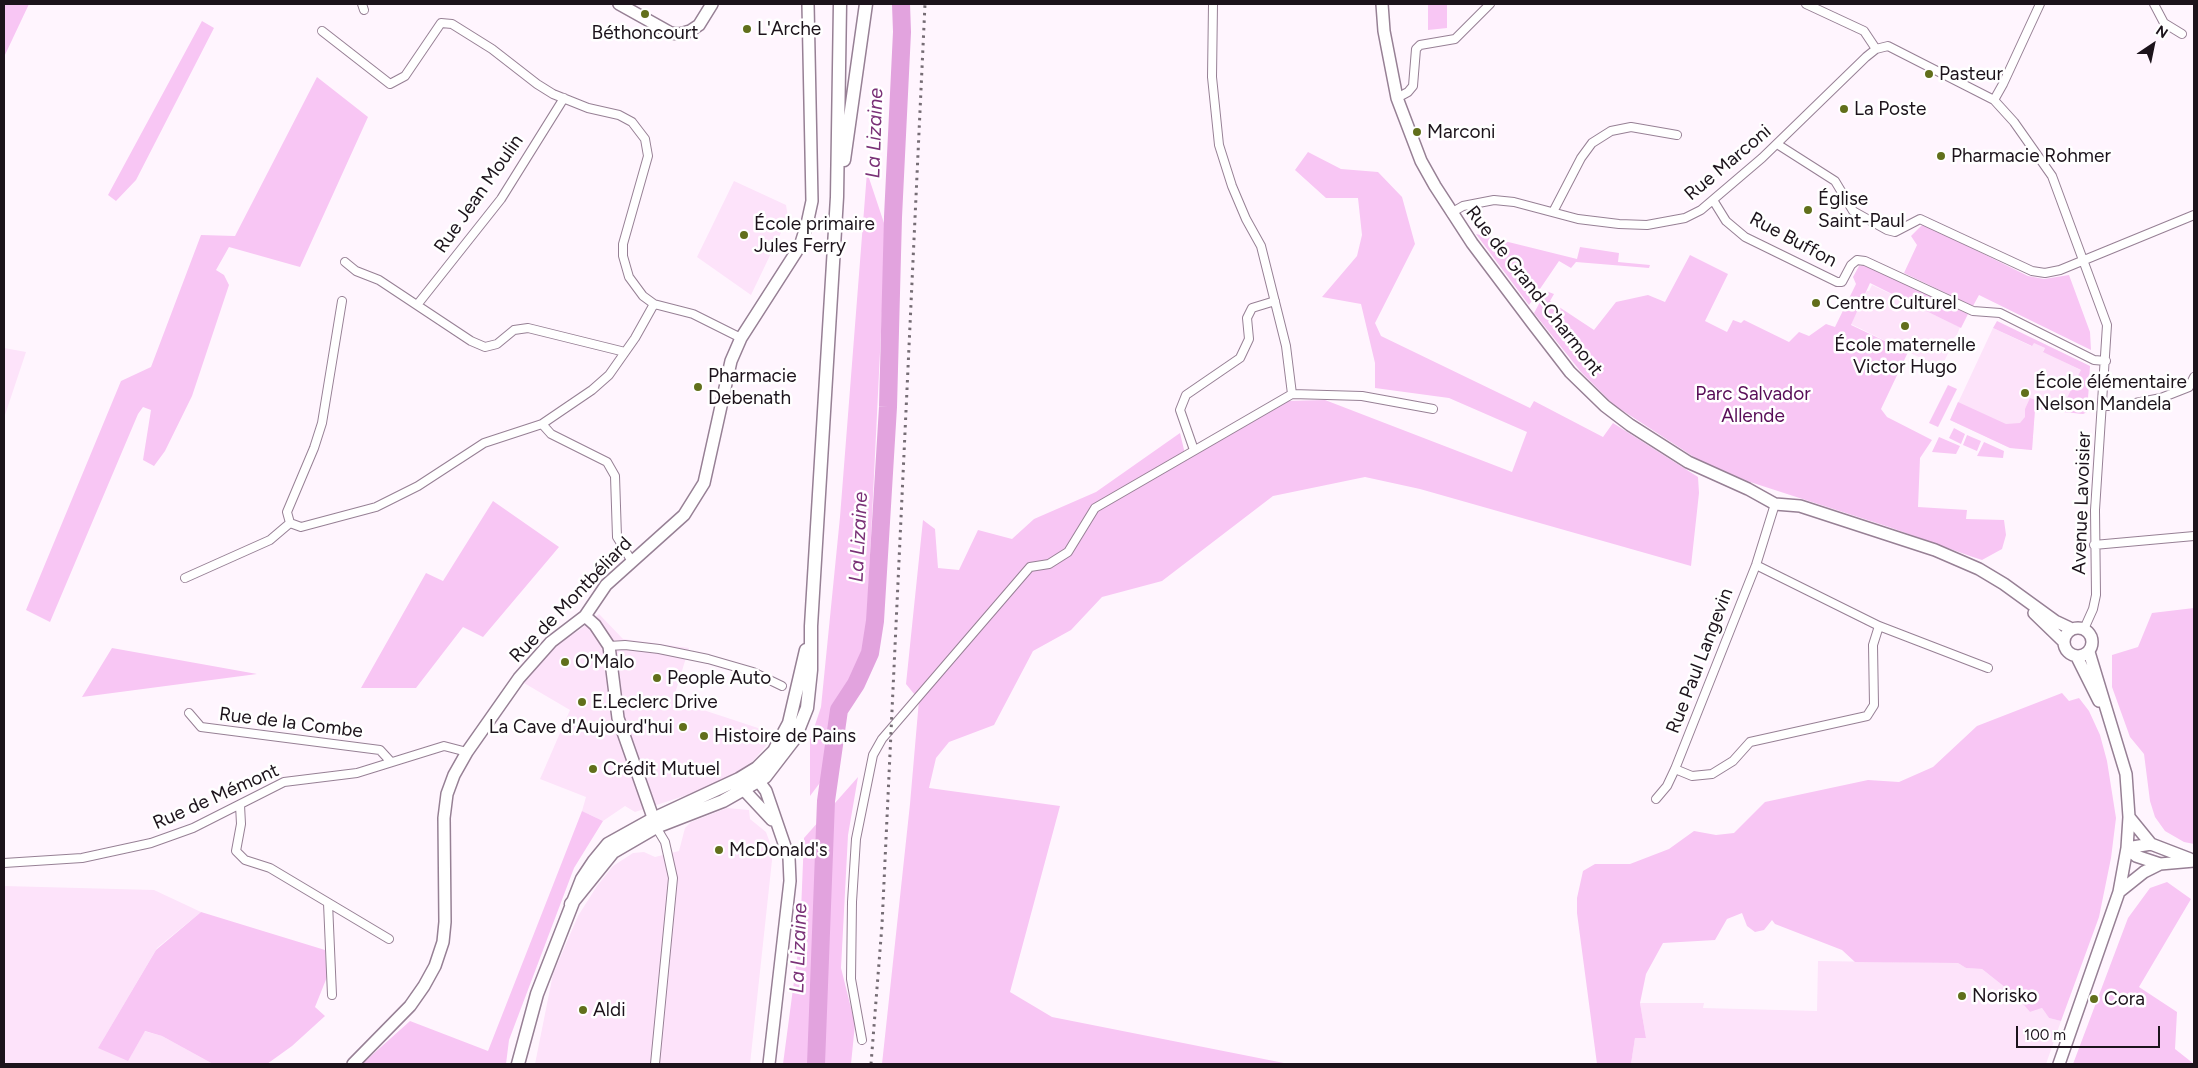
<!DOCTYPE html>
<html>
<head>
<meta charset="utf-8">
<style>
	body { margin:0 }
	#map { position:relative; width:2198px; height:1068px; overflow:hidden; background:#fff5fe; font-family:Figtree,sans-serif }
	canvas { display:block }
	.frame { position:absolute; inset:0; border:5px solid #1c131b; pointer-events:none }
	.north { position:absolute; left:2128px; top:20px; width:50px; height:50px; -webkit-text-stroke:4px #fff; paint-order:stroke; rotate:34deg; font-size:14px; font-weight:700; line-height:20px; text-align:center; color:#1c131b }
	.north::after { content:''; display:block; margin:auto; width:18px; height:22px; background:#1c131b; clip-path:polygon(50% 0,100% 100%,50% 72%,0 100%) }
	.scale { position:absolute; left:2016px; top:1026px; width:144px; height:22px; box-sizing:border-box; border:2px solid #1c131b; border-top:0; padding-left:6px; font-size:15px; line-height:18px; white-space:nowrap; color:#1c131b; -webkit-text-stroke:4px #fff; paint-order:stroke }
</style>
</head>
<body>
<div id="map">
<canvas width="2198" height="1068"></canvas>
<div class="frame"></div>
<div class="north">N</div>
<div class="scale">100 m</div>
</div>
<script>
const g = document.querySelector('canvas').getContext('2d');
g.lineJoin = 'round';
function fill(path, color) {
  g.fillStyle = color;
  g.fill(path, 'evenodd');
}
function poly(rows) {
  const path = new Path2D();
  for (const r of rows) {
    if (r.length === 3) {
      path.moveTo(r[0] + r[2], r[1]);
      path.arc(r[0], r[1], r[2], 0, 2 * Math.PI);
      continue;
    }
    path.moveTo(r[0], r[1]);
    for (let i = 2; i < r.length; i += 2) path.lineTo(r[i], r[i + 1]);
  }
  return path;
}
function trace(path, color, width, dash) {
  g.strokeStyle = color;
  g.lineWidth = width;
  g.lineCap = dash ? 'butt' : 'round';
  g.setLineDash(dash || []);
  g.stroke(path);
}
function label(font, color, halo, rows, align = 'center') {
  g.font = font + ' Figtree,sans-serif';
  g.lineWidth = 5;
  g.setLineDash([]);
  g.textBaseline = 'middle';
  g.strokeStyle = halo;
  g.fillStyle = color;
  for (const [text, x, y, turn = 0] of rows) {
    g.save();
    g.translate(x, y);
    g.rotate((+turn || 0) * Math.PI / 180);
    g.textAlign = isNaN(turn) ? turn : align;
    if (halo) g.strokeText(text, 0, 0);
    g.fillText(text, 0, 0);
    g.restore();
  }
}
fill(poly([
	[734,181,786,205,788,218,751,295,697,257],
	[1872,285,1910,303,1912,299,1923,305,1922,309,1960,327,1957,335,1950,341,1953,343,1941,368,1851,324,1867,291,1869,291],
	[1993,328,2031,346,2033,342,2045,348,2043,351,2090,375,2087,412,2083,414,2035,409,2032,450,2010,448,1950,420],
	[4,348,26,352,4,418],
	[599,614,623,639,689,648,673,700,764,730,770,741,753,761,727,779,684,796,635,812,625,806,603,821,582,811,586,797,540,779,570,710,524,683,557,643,578,631],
	[727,808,749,810,750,819,766,832,773,851,750,1064,535,1064,553,974,578,916,597,886,613,866,633,853,644,852,655,857,679,851,685,828,691,822],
	[4,886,154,890,201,912,157,948,98,1048,144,1031,162,1036,213,1064,4,1064],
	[1818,961,1958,963,1966,968,1982,969,2016,996,2030,1012,2042,1008,2049,1018,2061,1021,2046,1064,1631,1064,1635,1038,1646,1038,1640,1003,1704,1003,1703,1008,1817,1011]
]), '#fde3fa');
fill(poly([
	[4,4,29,4,4,57],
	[1428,4,1447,4,1447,28,1428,30],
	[202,21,214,28,136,180,116,201,108,195],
	[317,77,368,117,300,267,229,247,216,270,224,275,229,285,192,396,165,451,154,466,143,460,151,410,143,407,138,414,50,622,26,610,121,381,151,367,201,235,235,236],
	[1308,152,1341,169,1378,172,1402,197,1415,244,1375,323,1381,336,1530,408,1534,401,1603,437,1613,423,1698,477,1699,493,1691,566,1420,489,1365,477,1273,496,1162,581,1102,597,1071,630,1033,651,994,725,949,742,936,758,929,788,1060,806,1010,992,1052,1017,1289,1064,882,1064,910,804,919,700,906,684,923,520,935,529,938,568,959,570,978,530,1012,539,1034,519,1096,492,1180,433,1186,458,1286,401,1325,400,1512,472,1527,432,1449,398,1375,388,1375,363,1361,304,1322,297,1357,256,1362,235,1358,198,1326,198,1295,170],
	[867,172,886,229,866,639,857,666,837,700,830,722,825,776,810,796,810,740,821,707,840,517],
	[1923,224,2028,276,2044,279,2069,275,2090,332,2091,350,1979,295,1973,306,1904,273,1917,245,1911,236],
	[1476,234,1577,259,1580,247,1619,253,1618,262,1650,265,1649,268,1576,262,1571,268,1559,261,1529,305],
	[1690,255,1728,274,1705,321,1727,332,1733,320,1741,323,1744,320,1789,342,1799,332,1809,336,1826,324,1835,327,1856,284,1853,277,1859,266,1865,265,1968,314,1961,328,1922,309,1923,305,1912,300,1910,303,1870,283,1851,325,1908,352,1881,409,1887,417,1932,440,1920,458,1918,507,1967,510,1966,519,2004,520,2006,535,2002,549,1982,560,1970,556,1889,527,1747,481,1697,459,1614,405,1581,372,1534,313,1546,291,1554,294,1550,301,1594,330,1616,302,1648,295,1665,302],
	[1997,321,2090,366,2087,412,2083,414,2035,409,2032,450,2010,448,1950,420,1958,402,2006,424,2020,423,2025,417,2025,409,2030,398,2047,404,2064,404,2081,370,2043,352,2045,348,2034,343,2032,346,1993,328],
	[1948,385,1957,389,1938,427,1929,423],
	[1954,428,1965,434,1961,444,1949,438],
	[1967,435,1981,441,1977,451,1963,445],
	[1939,437,1960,446,1956,454,1932,452],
	[1984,442,2004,451,2003,458,1977,456],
	[493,501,559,547,483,637,463,627,416,688,361,688,426,573,443,581],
	[2194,608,2194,844,2184,842,2165,831,2155,817,2150,801,2144,754,2130,737,2112,687,2112,655,2138,647,2152,613],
	[112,648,257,674,82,697],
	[2062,693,2069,701,2079,698,2089,711,2100,735,2107,761,2116,818,2111,858,2099,917,2061,1021,2049,1018,2042,1008,2030,1012,2016,996,1982,969,1966,968,1958,963,1855,962,1842,950,1775,924,1772,920,1764,930,1755,932,1747,926,1742,913,1727,919,1715,940,1663,943,1646,974,1640,1003,1646,1038,1635,1038,1631,1064,1597,1064,1577,913,1577,898,1583,871,1595,864,1630,864,1669,849,1694,831,1716,835,1734,833,1765,802,1868,780,1899,782,1933,767,1977,726],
	[858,777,848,835,841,968,855,1024,851,1064,783,1064,800,936,804,838],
	[582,811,603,821,574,868,509,1040,506,1064,362,1064,410,1021,488,1051],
	[2167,882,2191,899,2139,987,2177,1012,2175,1049,2194,1064,2073,1064,2128,918,2150,888],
	[201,912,325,950,327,977,315,1007,325,1016,292,1046,267,1064,213,1064,162,1036,145,1031,128,1061,98,1048,156,950]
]), '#f8c6f4');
trace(poly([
	[816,1064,826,801,839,710,856,684,870,653,875,621,888,407,893,217,902,32,901,4]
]), '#e2a3de', 18);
const street = poly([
	[362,4,364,10],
	[1213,4,1212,77,1219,145,1232,186,1246,219,1261,246,1286,346,1292,394],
	[1806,4,1864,31,1876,49],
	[2154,4,2164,23,2182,34],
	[322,31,390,84,405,76,441,23,452,24,492,49,537,84,553,94,588,108,619,115,632,122,645,139,648,156,623,244,623,256,629,277,643,296,654,304,693,314,741,338],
	[1397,98,1408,92,1413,86,1416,49,1420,45,1455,39,1490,4],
	[1994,100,2003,84,2040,4],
	[1777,144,1835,181,1853,211,1887,230,1895,232,1920,219,2032,271,2045,273,2060,270,2194,215],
	[1713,200,1726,221,1745,237,1837,282,1842,282,1851,265,1857,260,1865,261,1973,311,2000,313,2094,360,2106,361],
	[1553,212,1581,158,1592,143,1611,131,1631,127,1677,135],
	[1451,213,1463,206,1494,200,1514,202,1578,219,1619,224,1647,225,1685,218,1701,210,1762,158,1866,57,1876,49,1888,46,1994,100,2014,122,2052,176,2107,325,2095,510,2096,595,2093,609,2084,629],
	[345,262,356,271,379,280,471,341,485,347,497,344,514,330,528,328,625,352],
	[417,305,501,199,564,98],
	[2103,406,2120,406,2161,398,2189,387,2194,377],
	[542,424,592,390,609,375,635,338,654,304],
	[1194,450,1180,410,1186,395,1240,358,1249,339,1247,318,1252,308,1275,301],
	[290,523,287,512,314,448,322,423,342,301],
	[2094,545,2194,536],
	[1756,565,1879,626,1988,668],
	[185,578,270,540,290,523,301,527,376,507,418,486,484,443,542,424,551,434,607,462,615,476,617,537,631,560],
	[609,646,625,645,659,649,708,659,753,672,782,686],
	[189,713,201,727,380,750,391,762],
	[1675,769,1692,776,1712,774,1733,761,1750,742,1867,716,1874,705,1873,645,1879,626],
	[1656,799,1667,786,1675,769,1756,565,1775,504],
	[240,805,241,824,236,851,245,860,270,868,389,939],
	[4,863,82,858,151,843,193,828,284,782,357,773,444,746,467,752],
	[328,903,332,995],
	[862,1040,851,979,852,902,856,839,873,755,882,739,1030,567,1049,564,1068,552,1095,508,1292,394,1362,396,1433,409],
	[655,1064,673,878,665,842,656,827]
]);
const secondary = poly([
	[619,4,671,33,680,34,690,31,699,25,712,4],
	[1382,4,1384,31,1397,98,1421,161,1435,186,1472,243,1533,324,1570,372,1605,406,1630,425,1688,462,1748,489,1775,504,1800,506,1935,550,1979,569,2004,584,2055,621,2072,629],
	[2034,613,2064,642],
	[585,616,595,625,609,646,618,718,656,826],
	[2078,642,14],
	[2077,657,2099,701],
	[754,775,766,791,789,858,790,881,769,1064],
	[741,783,744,790,772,820],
	[2129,817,2151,844],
	[2127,848,2151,844,2190,859],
	[2127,848,2136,856,2160,864],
	[2119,892,2144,872,2160,864,2194,861],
	[353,1064,410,1006,424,986,435,966,443,942,445,922,444,818,447,794,454,775,467,752,519,678,551,642,585,616,606,585,684,515,704,483,731,361,741,338,800,246,807,224,812,201,808,4],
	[2059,1064,2119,892,2127,848,2129,817,2126,774,2089,652]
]);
const primary = poly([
	[844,160,866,4],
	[571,904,613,852,656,827,723,801,765,777,795,738,807,708,811,670,811,626,837,197,840,4],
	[518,1064,537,994,582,879,594,861,608,844,653,819,739,779,757,768,774,751,789,723,806,650]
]);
trace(street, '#978095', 10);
trace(secondary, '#978095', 14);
trace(primary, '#978095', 15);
trace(street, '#fff', 8);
trace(secondary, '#fff', 11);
trace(primary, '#fff', 12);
trace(poly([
	[871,1064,882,925,925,4]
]), '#756c74', 3, [2.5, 5]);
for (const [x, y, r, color] of [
	[645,14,5,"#616f1b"],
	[747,29,5,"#616f1b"],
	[1929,74,5,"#616f1b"],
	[1844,109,5,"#616f1b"],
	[1417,132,5,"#616f1b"],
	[1941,156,5,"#616f1b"],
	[1808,210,5,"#616f1b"],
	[744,235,5,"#616f1b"],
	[1816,303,5,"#616f1b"],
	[1905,326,5,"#616f1b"],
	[698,387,5,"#616f1b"],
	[2025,393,5,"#616f1b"],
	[565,662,5,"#616f1b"],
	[657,678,5,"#616f1b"],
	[582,702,5,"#616f1b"],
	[683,727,5,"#616f1b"],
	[704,736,5,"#616f1b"],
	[593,769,5,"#616f1b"],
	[719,850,5,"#616f1b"],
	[1962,996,5,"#616f1b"],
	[2094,999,5,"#616f1b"],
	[583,1010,5,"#616f1b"]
]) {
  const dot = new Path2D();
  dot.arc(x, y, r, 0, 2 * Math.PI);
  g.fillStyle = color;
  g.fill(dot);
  trace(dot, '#fff', 2);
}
label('19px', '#1c131b', '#fff', [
	["L'Arche",757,29],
	["Béthoncourt",645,33,"center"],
	["Pasteur",1939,74],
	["La Poste",1854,109],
	["Marconi",1427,132],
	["Pharmacie Rohmer",1951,156],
	["Église",1818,199],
	["Saint-Paul",1818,221],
	["École primaire",754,224],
	["Jules Ferry",754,246],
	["Centre Culturel",1826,303],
	["École maternelle",1905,345,"center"],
	["Victor Hugo",1905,367,"center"],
	["Pharmacie",708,376],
	["Debenath",708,398],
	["École élémentaire",2035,382],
	["Nelson Mandela",2035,404],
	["O'Malo",575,662],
	["People Auto",667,678],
	["E.Leclerc Drive",592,702],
	["La Cave d'Aujourd'hui",673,727,"right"],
	["Histoire de Pains",714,736],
	["Crédit Mutuel",603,769],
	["McDonald's",729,850],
	["Norisko",1972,996],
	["Cora",2104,999],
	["Aldi",593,1010]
], 'left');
label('19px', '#1c131b', '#fff', [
	["Rue Marconi",1728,163,-40],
	["Rue Jean Moulin",479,194,-55],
	["Rue Buffon",1793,240,28],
	["Rue de Grand-Charmont",1534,291,52],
	["Avenue Lavoisier",2082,503,-88],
	["Rue de Montbéliard",571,600,-46],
	["Rue Paul Langevin",1700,661,-69],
	["Rue de la Combe",291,723,7],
	["Rue de Mémont",216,797,-24]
]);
label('19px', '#580d57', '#fff', [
	["Parc Salvador",1753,394],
	["Allende",1753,416]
]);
label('italic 20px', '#7a3177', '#fff', [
	["La Lizaine",875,133,-88],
	["La Lizaine",859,537,-87],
	["La Lizaine",799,948,-88]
]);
</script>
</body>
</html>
